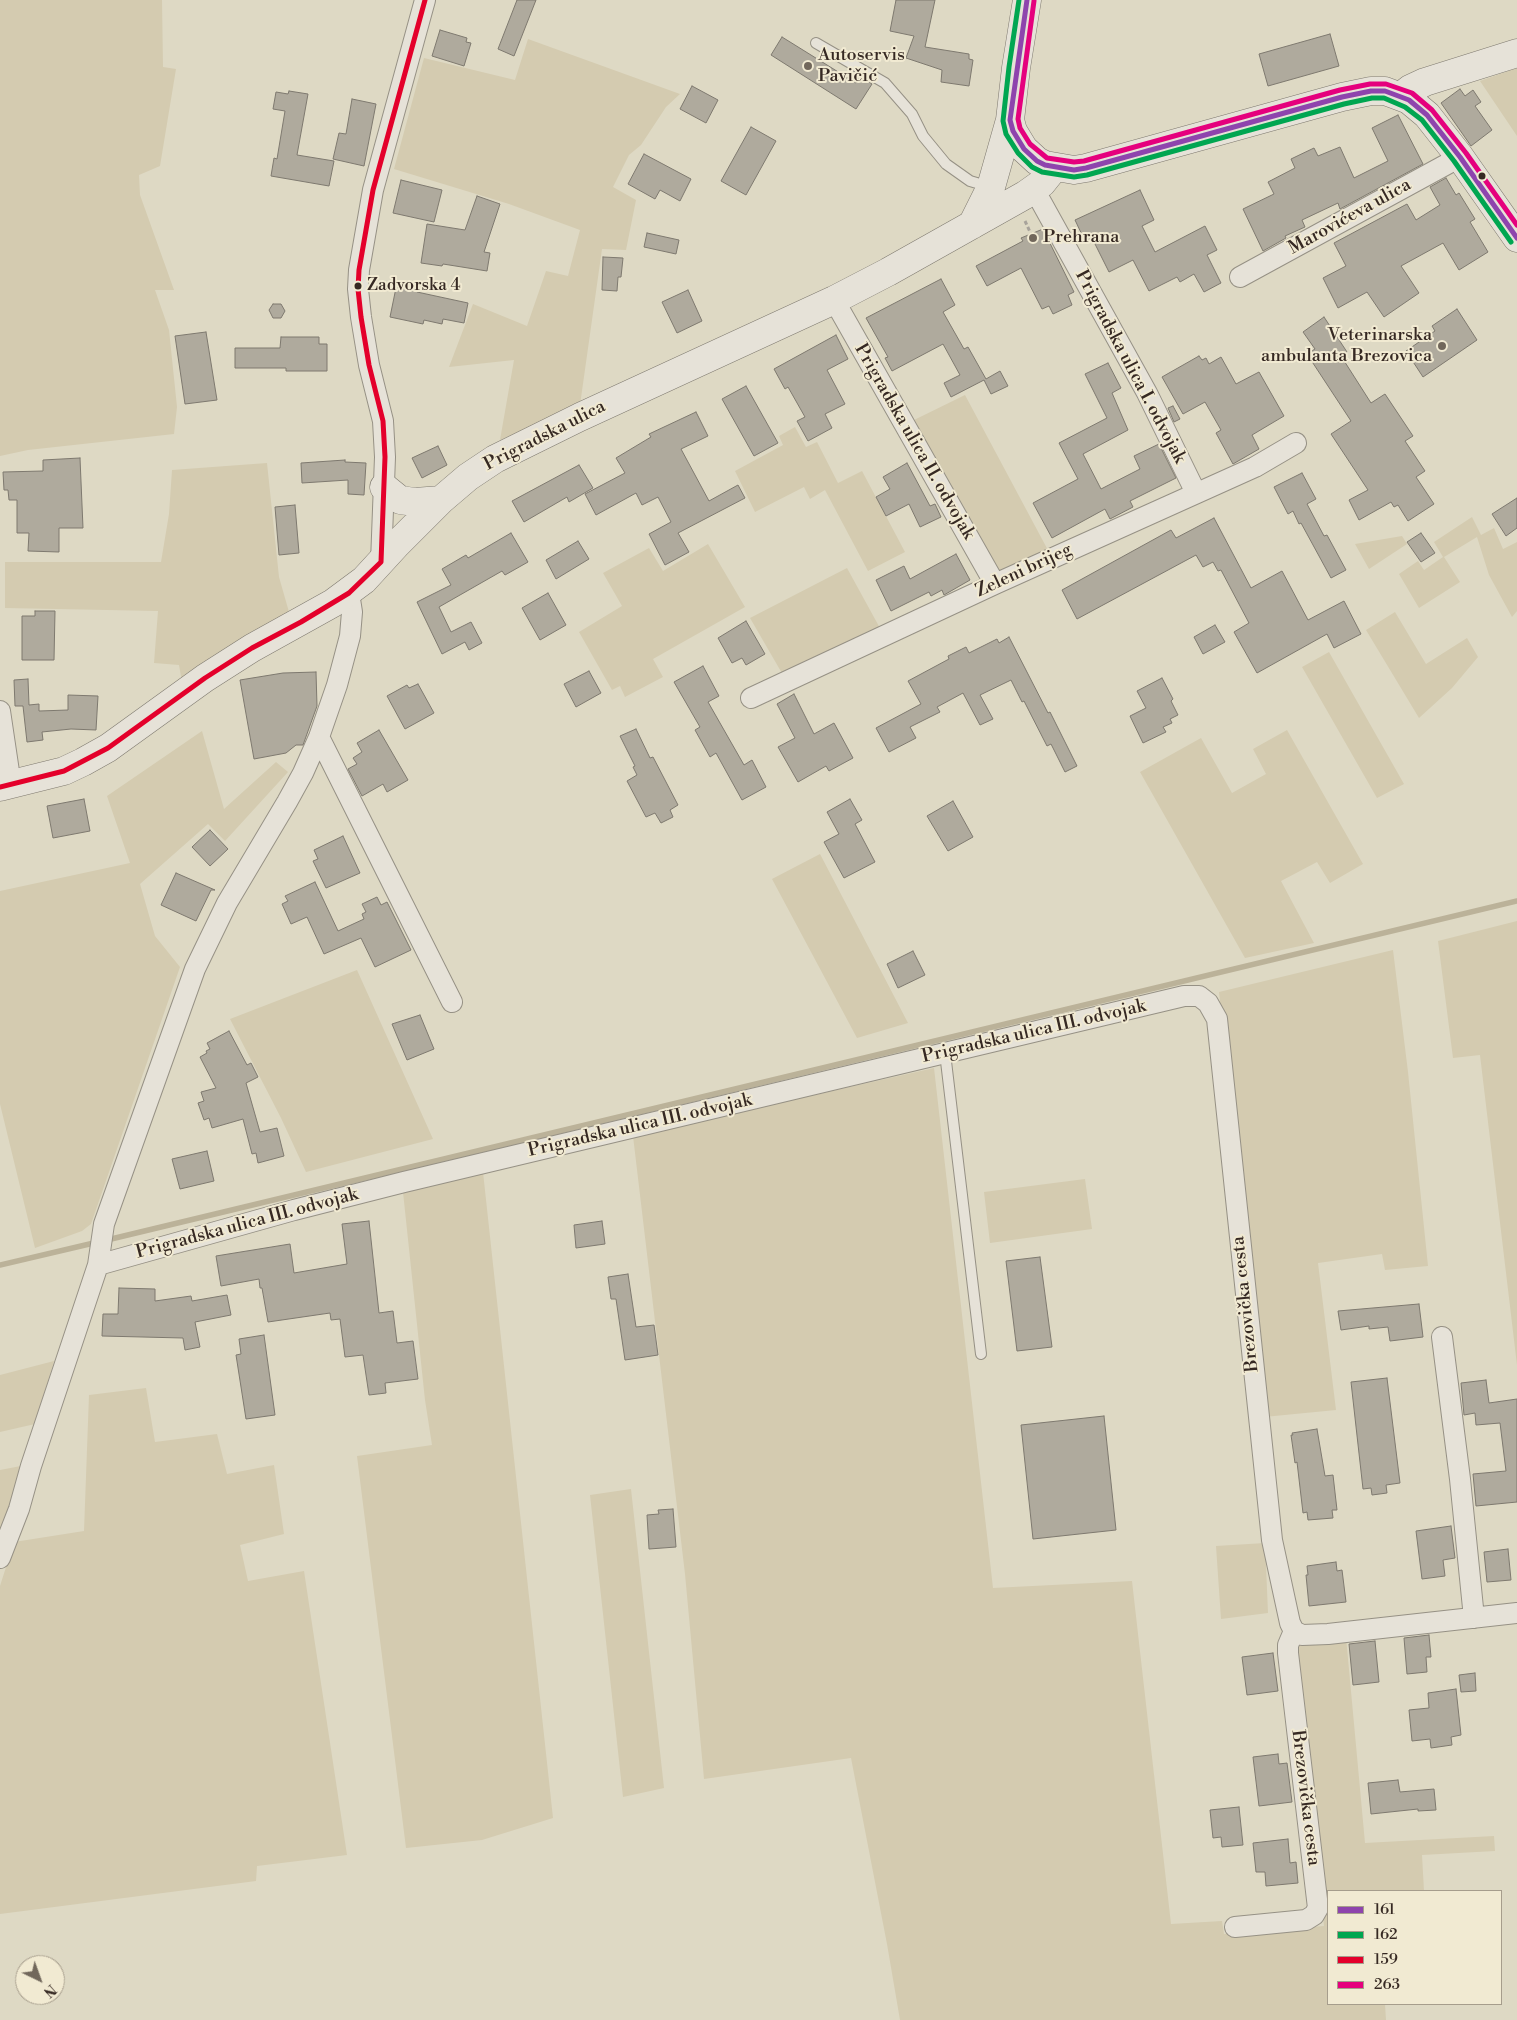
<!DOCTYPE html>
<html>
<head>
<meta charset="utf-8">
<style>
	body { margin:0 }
	#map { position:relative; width:1517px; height:2020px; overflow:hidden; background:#ded9c4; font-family:"Libre Bodoni",serif }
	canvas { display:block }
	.legend { position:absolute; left:1327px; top:1890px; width:175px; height:115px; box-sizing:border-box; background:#f1ead2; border:1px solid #a69d8c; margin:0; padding:6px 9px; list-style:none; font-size:15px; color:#362923 }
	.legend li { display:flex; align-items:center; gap:10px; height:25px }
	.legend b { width:25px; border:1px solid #a69d8c }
	.north { position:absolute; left:15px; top:1955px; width:50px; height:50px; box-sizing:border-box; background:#f1ead2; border:1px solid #a69d8c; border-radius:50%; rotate:138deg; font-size:14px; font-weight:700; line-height:20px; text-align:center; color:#362923 }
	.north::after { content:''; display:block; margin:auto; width:18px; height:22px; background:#71675b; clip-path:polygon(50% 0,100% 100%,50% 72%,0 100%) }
</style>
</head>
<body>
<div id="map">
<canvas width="1517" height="2020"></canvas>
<ul class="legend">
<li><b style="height:6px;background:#8e44ad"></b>161</li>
<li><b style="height:6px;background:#00a651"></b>162</li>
<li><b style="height:6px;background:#e4002b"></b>159</li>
<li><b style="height:6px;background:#e5007d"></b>263</li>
</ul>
<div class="north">N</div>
</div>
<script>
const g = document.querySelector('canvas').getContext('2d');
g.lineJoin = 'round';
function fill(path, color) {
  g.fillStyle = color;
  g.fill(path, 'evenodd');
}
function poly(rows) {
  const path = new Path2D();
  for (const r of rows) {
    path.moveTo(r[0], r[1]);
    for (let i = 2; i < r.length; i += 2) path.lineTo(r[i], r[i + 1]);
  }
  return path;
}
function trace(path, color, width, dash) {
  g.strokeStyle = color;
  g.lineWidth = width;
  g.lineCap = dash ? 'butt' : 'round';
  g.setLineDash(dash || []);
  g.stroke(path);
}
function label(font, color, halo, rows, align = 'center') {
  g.font = font + ' "Libre Bodoni",serif';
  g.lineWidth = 4;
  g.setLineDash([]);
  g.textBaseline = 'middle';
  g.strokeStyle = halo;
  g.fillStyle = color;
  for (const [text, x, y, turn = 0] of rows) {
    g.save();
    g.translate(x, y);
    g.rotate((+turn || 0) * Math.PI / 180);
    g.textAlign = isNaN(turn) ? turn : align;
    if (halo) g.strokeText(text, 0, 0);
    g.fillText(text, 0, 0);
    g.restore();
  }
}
fill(poly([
	[0,0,162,0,163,67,176,69,160,166,139,175,140,195,174,290,155,290,169,330,177,407,174,434,28,450,0,456],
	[528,39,680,94,666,107,641,145,629,155,613,187,636,200,626,250,602,249,580,405,500,440,514,360,449,367,473,304,527,326,546,271,568,276,580,230,509,204,394,169,424,58,515,80],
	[1517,68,1517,136,1480,81],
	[965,395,1050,554,1001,574,990,562,914,420],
	[795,427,806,447,817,442,838,483,862,471,905,552,868,571,825,490,810,499,804,487,755,512,735,471,783,445,779,436],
	[267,463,279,577,289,612,182,682,179,665,154,663,158,611,5,608,5,562,161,562,169,514,172,470],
	[1472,517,1481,535,1494,528,1503,549,1517,542,1517,611,1512,617,1489,575,1477,537,1444,557,1460,582,1419,608,1399,574,1418,561,1424,570,1443,557,1434,542],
	[1402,536,1407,544,1369,569,1355,544],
	[708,544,745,607,653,659,663,677,625,697,620,686,612,690,579,632,622,606,603,573,649,548,663,571],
	[847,568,881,630,783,675,750,618],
	[1395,612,1426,664,1467,638,1478,657,1452,688,1419,718,1366,630],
	[1329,652,1404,784,1377,798,1302,667],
	[1287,730,1363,864,1330,883,1317,862,1281,881,1314,943,1245,958,1140,772,1201,738,1232,793,1266,774,1253,749],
	[202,731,224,809,276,762,288,772,225,841,208,824,140,884,155,936,180,967,91,1224,82,1231,35,1248,0,1104,0,891,130,863,107,796],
	[820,854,844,900,908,1023,857,1038,772,879],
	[1517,921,1517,1365,1480,1055,1453,1058,1438,941],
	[1393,950,1408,1072,1428,1266,1385,1270,1382,1254,1318,1263,1336,1410,1264,1417,1219,992],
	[357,970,433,1139,306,1172,281,1118,230,1019],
	[934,1068,993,1588,1132,1581,1171,1924,1222,1921,1224,1934,1324,1926,1295,1656,1298,1643,1346,1637,1365,1843,1494,1836,1495,1851,1422,1855,1424,1891,1328,1891,1328,2004,1385,2004,1386,2020,900,2020,887,1944,851,1758,704,1779,685,1574,633,1136],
	[483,1172,553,1818,482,1840,406,1848,357,1456,432,1445,425,1400,403,1192],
	[1085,1179,1092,1229,990,1243,984,1192],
	[54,1361,35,1424,0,1432,0,1375],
	[146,1388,155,1442,217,1434,227,1474,274,1465,284,1534,240,1545,248,1581,304,1571,347,1855,257,1866,256,1881,0,1914,0,1586,14,1542,84,1531,89,1395],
	[26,1465,0,1537,0,1470],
	[631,1489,664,1788,623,1797,590,1495],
	[1265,1543,1268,1613,1221,1619,1216,1546]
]), '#d4cbb0');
trace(poly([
	[107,1240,1517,901],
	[0,1265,98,1242]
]), '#bbb299', 5.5);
const building = poly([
	[517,0,536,0,514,56,498,49,517,0],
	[896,0,935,0,925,47,969,54,969,59,973,60,969,86,941,82,942,70,906,58,914,36,890,31,896,0],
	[440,30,467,38,466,42,471,43,464,66,432,56,440,30],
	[1330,34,1339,66,1268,86,1259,54,1330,34],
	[782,37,856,83,860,76,872,84,856,109,771,55,782,37],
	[692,86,718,100,706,123,680,109,692,86],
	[1460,89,1465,96,1473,90,1481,102,1475,106,1492,130,1471,146,1441,103,1460,89],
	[289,91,308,94,297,155,334,161,329,186,271,176,274,158,277,159,285,111,273,109,276,92,288,94,289,91],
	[352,99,376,104,364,166,333,159,339,133,346,134,352,99],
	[1398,115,1423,164,1340,209,1338,203,1302,220,1305,227,1285,236,1286,238,1263,251,1243,209,1274,194,1268,182,1295,168,1291,159,1314,148,1318,156,1340,147,1354,178,1388,161,1372,128,1398,115],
	[751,127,776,141,746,195,721,181,751,127],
	[644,154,691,179,680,201,660,190,655,199,628,184,644,154],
	[1446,178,1456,195,1459,193,1475,219,1470,222,1488,252,1459,270,1443,243,1401,266,1419,293,1384,317,1367,292,1338,308,1323,278,1346,266,1334,243,1407,204,1416,220,1440,205,1430,187,1446,178],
	[401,180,442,190,434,222,393,213,401,180],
	[1140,190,1154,220,1142,226,1155,252,1205,226,1217,250,1207,255,1221,283,1204,292,1194,274,1180,282,1177,277,1149,291,1133,260,1109,272,1092,238,1085,241,1075,220,1140,190],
	[477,196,500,204,484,252,490,253,487,271,443,264,442,266,421,263,427,224,465,230,477,196],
	[1043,229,1074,292,1068,295,1072,305,1053,314,1049,306,1042,309,1021,268,987,286,976,266,1023,241,1021,238,1043,229],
	[647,233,679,240,676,254,644,247,647,233],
	[603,257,623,258,621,277,618,277,617,291,602,290,603,257],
	[941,279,955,305,943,312,964,349,968,347,986,379,1000,371,1008,386,991,394,984,380,951,397,944,383,960,375,943,344,892,371,885,358,888,357,866,318,941,279],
	[397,283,418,287,417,292,468,303,464,323,443,319,442,324,424,320,423,324,390,317,397,283],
	[688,290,702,321,677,333,662,302,688,290],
	[273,304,281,304,285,311,281,318,273,318,269,310,273,304],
	[1457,309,1477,340,1423,377,1406,351,1435,331,1432,326,1457,309],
	[1324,317,1347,352,1341,356,1371,403,1385,394,1413,436,1405,441,1425,471,1416,477,1434,504,1408,521,1398,505,1394,507,1391,502,1359,520,1349,500,1368,490,1331,434,1351,421,1307,354,1315,349,1303,332,1324,317],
	[206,332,217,400,185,404,175,336,206,332],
	[836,335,848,359,827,370,845,404,825,414,832,428,808,441,797,421,805,417,788,387,785,389,774,369,836,335],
	[281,337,319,337,319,344,327,344,327,371,286,371,286,368,235,368,235,348,280,348,281,337],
	[1199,356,1202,360,1206,358,1209,364,1221,357,1236,384,1259,372,1284,416,1252,435,1259,449,1233,464,1216,433,1221,430,1205,402,1183,414,1162,377,1199,356],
	[1108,363,1121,388,1112,393,1128,430,1083,454,1101,489,1140,469,1134,456,1159,444,1176,478,1130,501,1133,507,1110,519,1105,509,1052,538,1033,503,1078,479,1059,443,1107,418,1085,374,1108,363],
	[746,386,778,443,754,456,722,399,746,386],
	[1173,406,1180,419,1174,422,1168,408,1173,406],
	[696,412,708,436,681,449,709,501,738,485,745,498,678,533,689,552,665,565,649,534,671,522,658,497,642,505,636,493,596,515,585,494,625,473,616,458,651,437,649,434,696,412],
	[438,446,447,465,422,478,412,458,438,446],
	[80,458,83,528,59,528,59,552,28,551,29,533,17,533,17,500,9,500,8,490,4,490,3,472,43,471,43,460,80,458],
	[345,460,345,462,366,463,364,495,348,494,348,480,302,483,301,463,345,460],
	[907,463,930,506,935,504,941,517,920,527,909,504,886,516,876,497,890,489,883,477,907,463],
	[579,465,593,488,569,502,567,497,524,522,512,501,579,465],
	[1302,473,1316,499,1307,504,1324,536,1327,535,1346,570,1331,578,1301,523,1299,524,1293,511,1288,514,1274,487,1302,473],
	[1517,498,1517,528,1506,536,1492,514,1517,498],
	[295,505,299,553,279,555,275,507,295,505],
	[1214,518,1251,588,1282,571,1308,620,1344,601,1361,634,1334,648,1327,634,1257,673,1234,632,1249,623,1221,570,1218,571,1213,562,1203,567,1196,555,1077,619,1062,590,1171,530,1176,538,1214,518],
	[511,533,528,562,505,575,502,571,439,607,451,632,471,622,482,643,469,650,465,642,442,654,417,602,451,585,442,569,466,555,468,558,511,533],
	[1421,533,1435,553,1421,562,1407,542,1421,533],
	[578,541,589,559,556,579,546,560,578,541],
	[956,554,970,580,944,595,942,590,931,596,929,592,891,611,876,580,904,566,910,579,956,554],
	[548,593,566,625,540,640,522,608,548,593],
	[35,611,55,611,54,660,22,660,22,616,35,616,35,611],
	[746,621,765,654,746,665,742,658,732,663,718,638,746,621],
	[1215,625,1225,642,1203,654,1194,637,1215,625],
	[1009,637,1048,713,1050,712,1077,766,1065,772,1051,744,1047,746,1024,701,1022,702,1011,680,980,695,993,719,980,725,963,693,937,707,940,712,910,727,916,738,889,752,876,728,921,704,908,681,949,659,948,656,966,647,969,653,997,639,999,643,1009,637],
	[703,666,719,696,708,702,744,765,752,760,766,787,742,800,716,753,710,757,695,730,700,727,674,682,703,666],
	[589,671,601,693,576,707,564,684,589,671],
	[316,672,317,706,303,745,296,745,286,753,254,759,240,680,283,673,316,672],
	[1162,678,1173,699,1171,701,1178,715,1170,719,1172,723,1163,727,1166,732,1143,743,1130,716,1146,708,1137,691,1162,678],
	[28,679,29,705,39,704,39,711,68,710,68,695,98,696,96,730,71,729,42,732,43,740,27,742,23,706,15,706,14,680,28,679],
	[418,684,434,713,405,729,387,696,407,685,409,688,418,684],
	[794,694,814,734,834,723,853,758,829,771,826,766,798,782,778,747,795,738,777,704,794,694],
	[636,729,650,758,653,757,678,805,670,810,673,817,661,823,655,813,646,817,627,781,637,775,633,767,635,766,620,736,636,729],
	[379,730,408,780,387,792,383,784,362,796,348,769,357,764,353,758,362,752,357,743,379,730],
	[84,799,90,831,53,838,47,806,84,799],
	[850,799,862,820,855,824,875,862,844,878,824,842,839,834,827,812,850,799],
	[953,801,973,837,948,851,927,816,953,801],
	[210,830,228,849,210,866,192,847,210,830],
	[343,836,360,873,326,888,313,861,318,859,314,850,343,836],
	[176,873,215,890,211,890,196,921,161,905,176,873],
	[315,882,338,931,364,919,362,914,366,912,362,904,377,897,381,905,387,902,411,950,375,967,361,938,324,954,307,917,291,924,282,904,288,901,285,896,315,882],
	[913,951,925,975,898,988,887,964,913,951],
	[420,1015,434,1049,407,1060,392,1024,420,1015],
	[229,1031,247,1065,251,1063,258,1077,246,1083,260,1132,277,1128,284,1156,258,1163,256,1153,252,1154,243,1119,212,1128,209,1118,204,1120,198,1103,204,1101,201,1092,216,1088,200,1057,207,1053,206,1051,210,1049,207,1043,229,1031],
	[207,1151,214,1181,180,1189,172,1159,207,1151],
	[369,1221,379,1313,393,1311,397,1343,413,1341,418,1379,385,1383,386,1393,369,1395,363,1355,345,1357,340,1319,331,1320,330,1313,268,1322,262,1288,260,1288,259,1279,221,1286,216,1256,290,1244,294,1273,347,1264,342,1224,369,1221],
	[602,1221,605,1244,576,1248,574,1225,602,1221],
	[1040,1257,1052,1347,1017,1351,1006,1261,1040,1257],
	[628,1274,636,1327,654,1325,658,1355,625,1360,616,1299,611,1299,608,1277,628,1274],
	[119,1288,155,1289,155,1301,191,1296,192,1301,227,1295,231,1315,195,1322,200,1347,185,1350,183,1338,102,1336,103,1314,118,1314,119,1288],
	[1419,1304,1423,1337,1390,1341,1388,1327,1369,1329,1369,1326,1341,1330,1338,1311,1419,1304],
	[264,1335,275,1415,246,1419,236,1355,241,1354,239,1339,264,1335],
	[1387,1378,1400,1483,1386,1485,1387,1493,1372,1495,1371,1488,1363,1489,1351,1382,1387,1378],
	[1486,1380,1489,1403,1517,1399,1517,1502,1476,1506,1473,1474,1506,1471,1500,1423,1476,1425,1475,1413,1464,1415,1461,1383,1486,1380],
	[1104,1416,1116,1530,1033,1539,1021,1425,1104,1416],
	[1317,1429,1325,1476,1333,1475,1337,1510,1332,1510,1333,1518,1308,1520,1307,1512,1303,1513,1297,1462,1295,1463,1291,1435,1293,1435,1292,1433,1317,1429],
	[673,1509,676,1547,649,1549,647,1515,659,1514,658,1510,673,1509],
	[1451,1526,1455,1558,1443,1560,1445,1576,1422,1579,1416,1531,1451,1526],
	[1508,1549,1511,1580,1487,1582,1484,1552,1508,1549],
	[1336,1562,1337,1571,1342,1570,1346,1602,1309,1606,1306,1575,1308,1575,1307,1566,1336,1562],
	[1429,1635,1431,1657,1426,1657,1427,1672,1407,1674,1404,1638,1429,1635],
	[1375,1641,1379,1682,1353,1685,1349,1644,1375,1641],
	[1273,1653,1278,1691,1247,1695,1242,1657,1273,1653],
	[1475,1673,1476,1691,1461,1692,1459,1675,1475,1673],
	[1456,1689,1461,1735,1451,1737,1452,1745,1431,1748,1430,1739,1412,1741,1409,1710,1429,1708,1428,1693,1456,1689],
	[1278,1754,1279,1764,1287,1763,1292,1802,1259,1806,1253,1757,1278,1754],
	[1398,1780,1400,1792,1434,1789,1436,1810,1418,1811,1418,1809,1371,1814,1368,1783,1398,1780],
	[1239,1807,1243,1845,1222,1847,1221,1837,1213,1838,1210,1810,1239,1807],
	[1288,1839,1290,1863,1296,1862,1298,1883,1266,1886,1265,1872,1256,1872,1253,1843,1288,1839]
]);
fill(building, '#afaa9d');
trace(building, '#7e796f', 1);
const lane = poly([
	[816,43,885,83,912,114,923,136,946,164,970,181,990,187],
	[945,1053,981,1354]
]);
const street = poly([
	[1034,189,1147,393,1196,493],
	[1240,277,1460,157],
	[834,300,995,584],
	[381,562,385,457,383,421,369,365,361,317,358,289,359,270,373,190,425,0],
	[751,698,995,584,1255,467,1296,443],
	[0,711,11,785],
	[319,737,452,1002],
	[98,1265,294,1210,404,1182,1184,996,1199,996,1208,1003,1217,1019,1272,1540,1290,1623,1294,1631,1302,1635,1328,1634,1517,1613],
	[1442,1337,1460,1479,1474,1618],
	[0,1558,19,1509,31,1466,98,1265,104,1224,195,969,227,903,287,802,303,773,319,737,337,685,350,636,352,612,349,593],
	[1235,1927,1306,1920,1314,1915,1318,1908,1288,1653,1288,1645,1294,1631]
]);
const secondary = poly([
	[1027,0,1016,68,1010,120,1013,131,1024,149,1037,161,1045,165,1074,170,1086,168,1342,97,1371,91,1385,91,1409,100,1427,115,1460,157,1517,238],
	[1401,96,1410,89,1425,82,1517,53],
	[972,225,991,187,1010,120],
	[384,487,400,500,415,502,441,500],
	[0,787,64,771,83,762,108,748,205,678,252,648,333,603,364,580,397,544,441,500,468,477,495,459,580,417,834,300,888,272,1025,195,1042,183,1054,168]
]);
trace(lane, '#969185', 12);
trace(street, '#969185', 22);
trace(secondary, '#7e796f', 29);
trace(poly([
	[1025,221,1031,234]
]), '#a8a39b', 3, [4, 2.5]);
trace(lane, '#e6e2d8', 10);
trace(street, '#e6e2d8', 20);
trace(secondary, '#e6e2d8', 28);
trace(poly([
	[1027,0,1010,120,1013,131,1024,149,1037,161,1045,165,1074,170,1086,168,1342,97,1371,91,1385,91,1409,100,1427,115,1460,157,1517,238]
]), '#8e44ad', 5);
trace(poly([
	[1019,0,1009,67,1003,121,1006,134,1018,153,1032,167,1042,172,1074,177,1087,175,1344,104,1372,98,1384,98,1405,107,1422,120,1454,161,1511,242]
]), '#00a651', 5);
trace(poly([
	[0,787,64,771,108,748,205,678,252,648,301,622,349,593,381,562,385,457,383,421,369,365,361,317,358,289,359,270,373,190,425,0]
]), '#e4002b', 5);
trace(poly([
	[1034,1,1018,119,1020,128,1030,144,1047,158,1074,162,1084,161,1340,90,1370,84,1386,84,1412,93,1432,110,1466,153,1517,225]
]), '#e5007d', 5);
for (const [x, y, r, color] of [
	[808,66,5,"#71675b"],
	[1482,176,4.5,"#362923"],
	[1033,238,5,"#71675b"],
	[358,286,4.5,"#362923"],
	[1442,346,5,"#71675b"]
]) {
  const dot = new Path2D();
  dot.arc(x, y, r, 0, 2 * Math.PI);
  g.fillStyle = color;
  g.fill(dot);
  trace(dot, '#f1ead2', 2);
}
label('17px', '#362923', '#f1ead2', [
	["Zadvorska 4",367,286]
], 'left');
label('18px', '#362923', '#f1ead2', [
	["Autoservis",818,56],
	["Pavičić",818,77],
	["Prehrana",1043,238],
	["Veterinarska",1432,336,"right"],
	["ambulanta Brezovica",1432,357,"right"]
], 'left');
label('18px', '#362923', '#f1ead2', [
	["Marovićeva ulica",1350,217,-29],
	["Prigradska ulica I. odvojak",1130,367,62],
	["Prigradska ulica",545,436,-27],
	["Prigradska ulica II. odvojak",914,442,60],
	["Zeleni brijeg",1024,571,-25],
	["Prigradska ulica III. odvojak",1034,1032,-13],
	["Prigradska ulica III. odvojak",640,1126,-13],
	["Prigradska ulica III. odvojak",247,1224,-15],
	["Brezovička cesta",1246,1304,-96],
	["Brezovička cesta",1305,1798,83]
]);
</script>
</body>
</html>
